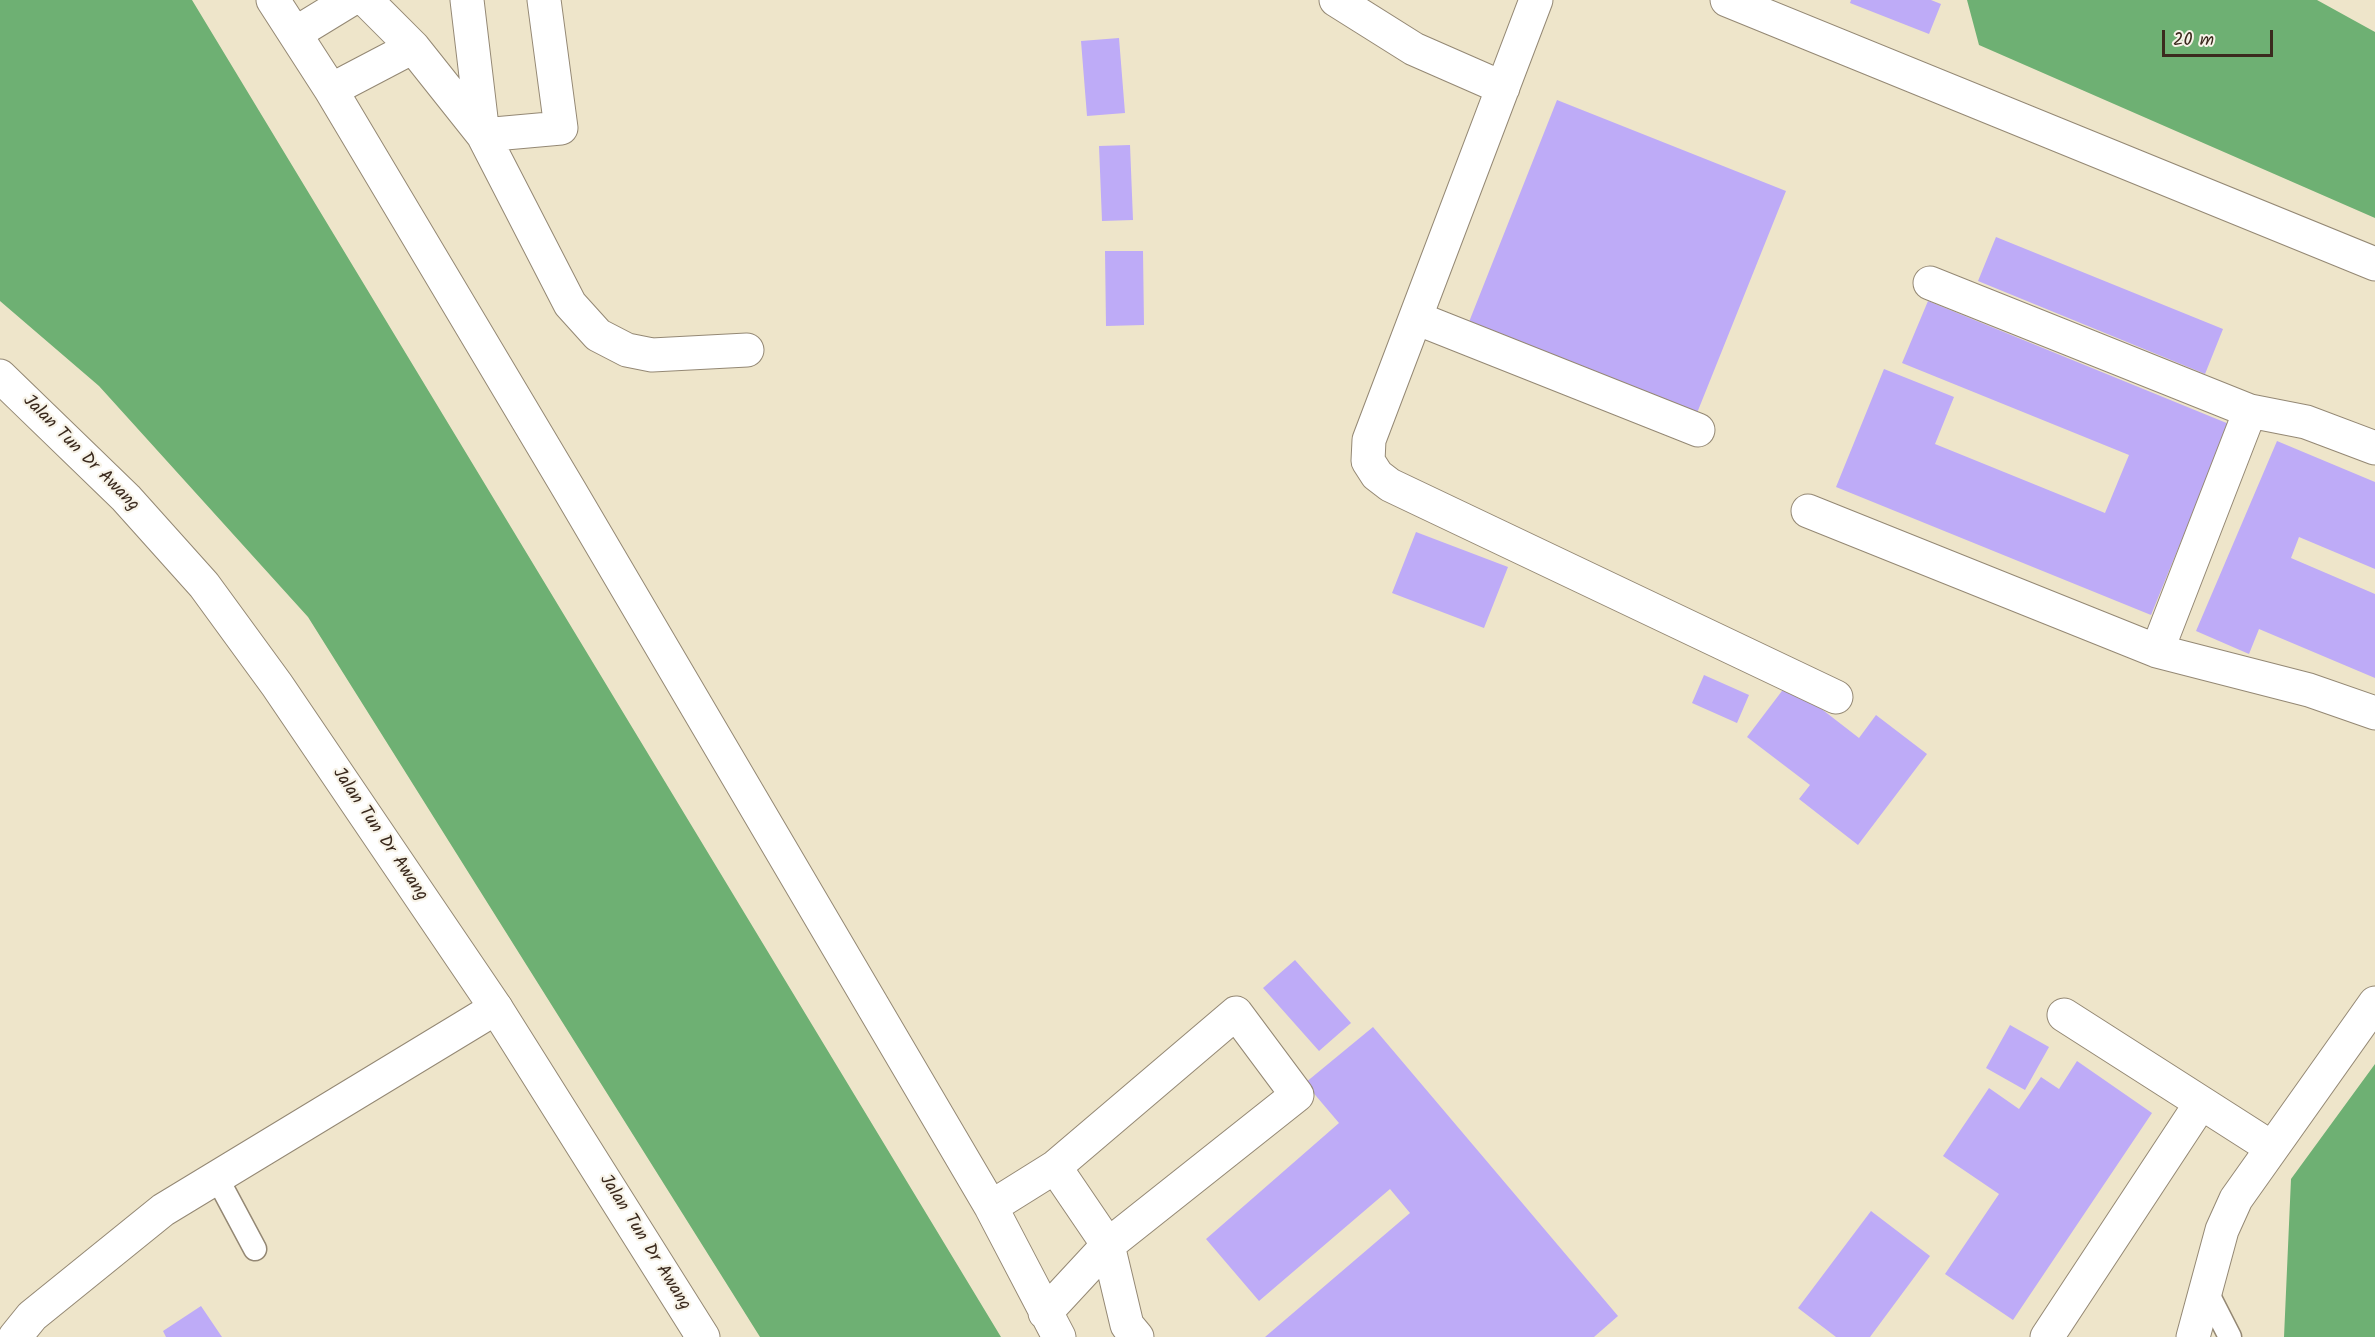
<!DOCTYPE html>
<html>
<head>
<meta charset="utf-8">
<style>
	body { margin:0 }
	#map { position:relative; width:2375px; height:1337px; overflow:hidden; background:#eee5ca; font-family:Kalam,sans-serif }
	canvas { display:block }
	.scale { position:absolute; left:2162px; top:30px; width:111px; height:27px; box-sizing:border-box; border:3px solid #3b2a1e; border-top:0; padding-left:8px; font-size:18px; line-height:21px; white-space:nowrap; color:#3b2a1e; -webkit-text-stroke:4px #f7f3e8; paint-order:stroke }
</style>
</head>
<body>
<div id="map">
<canvas width="2375" height="1337"></canvas>
<div class="scale">20 m</div>
</div>
<script>
const g = document.querySelector('canvas').getContext('2d');
g.lineJoin = 'round';
function fill(path, color) {
  g.fillStyle = color;
  g.fill(path, 'evenodd');
}
function poly(rows) {
  const path = new Path2D();
  for (const r of rows) {
    path.moveTo(r[0], r[1]);
    for (let i = 2; i < r.length; i += 2) path.lineTo(r[i], r[i + 1]);
  }
  return path;
}
function trace(path, color, width, dash) {
  g.strokeStyle = color;
  g.lineWidth = width;
  g.lineCap = dash ? 'butt' : 'round';
  g.setLineDash(dash || []);
  g.stroke(path);
}
function label(font, color, halo, rows, align = 'center') {
  g.font = font + ' Kalam,sans-serif';
  g.lineWidth = 4.5;
  g.setLineDash([]);
  g.textBaseline = 'middle';
  g.strokeStyle = halo;
  g.fillStyle = color;
  for (const [text, x, y, turn = 0] of rows) {
    g.save();
    g.translate(x, y);
    g.rotate((+turn || 0) * Math.PI / 180);
    g.textAlign = isNaN(turn) ? turn : align;
    if (halo) g.strokeText(text, 0, 0);
    g.fillText(text, 0, 0);
    g.restore();
  }
}
fill(poly([
	[0,0,192,0,1001,1337,760,1337,308,617,99,386,0,301],
	[1967,0,2317,0,2375,32,2375,218,1979,45],
	[2375,1064,2375,1337,2284,1337,2291,1179]
]), '#6eb073');
fill(poly([
	[1851,0,1931,0,1941,4,1929,34,1850,3],
	[1119,38,1125,113,1087,116,1081,41],
	[1557,100,1786,191,1695,418,1467,327],
	[1130,145,1133,220,1102,221,1099,146],
	[1996,237,2223,329,2205,374,1978,281],
	[1105,251,1143,251,1144,325,1106,326],
	[1928,301,2229,424,2151,615,1836,487,1884,369,1954,397,1935,444,2105,513,2129,455,1902,363],
	[2277,441,2375,482,2375,569,2299,537,2291,558,2375,594,2375,678,2259,629,2249,654,2196,631],
	[1416,532,1508,567,1484,628,1392,593],
	[1704,675,1749,695,1737,723,1692,703],
	[1788,683,1859,738,1876,715,1927,754,1858,845,1799,799,1810,785,1747,737],
	[1295,960,1351,1023,1319,1051,1263,988],
	[2010,1025,2049,1047,2025,1090,1986,1068],
	[1373,1027,1618,1316,1594,1337,1265,1337,1410,1213,1390,1189,1259,1301,1206,1239,1339,1123,1305,1083],
	[2077,1061,2152,1113,2013,1320,1945,1274,1999,1194,1943,1156,1989,1088,2019,1109,2041,1077,2059,1089],
	[1871,1211,1930,1256,1870,1337,1836,1337,1798,1308],
	[201,1306,222,1337,166,1337,163,1331]
]), '#beabf7');
const service = poly([
	[216,1176,255,1249],
	[2206,1290,2230,1337]
]);
const minor = poly([
	[273,0,331,90,570,491,991,1207,1059,1337],
	[366,0,413,47,483,135,570,304,598,335,627,350,652,355,747,350],
	[467,0,483,135,561,128,544,0],
	[1336,0,1414,49,1503,88],
	[1536,0,1369,440,1368,461,1377,475,1390,485,1836,697],
	[1727,0,2375,264],
	[296,33,350,0],
	[331,90,413,47],
	[1930,283,2250,411,2306,422,2375,448],
	[1416,318,1698,430],
	[1808,511,2157,651,2309,690,2375,713],
	[2157,651,2250,411],
	[2064,1015,2272,1148],
	[1055,1167,1108,1245,1127,1325,1137,1337],
	[991,1207,1055,1167,1236,1013,1297,1095,1108,1245,1045,1313],
	[15,1337,32,1316,163,1210,496,1008],
	[2047,1337,2201,1103],
	[2193,1337,2222,1230,2236,1199,2375,1003]
]);
const primary = poly([
	[0,376,126,498,204,585,277,685,496,1008,703,1337]
]);
trace(service, '#948874', 25);
trace(minor, '#948874', 35);
trace(primary, '#948874', 35);
trace(service, '#fff', 22);
trace(minor, '#fff', 33);
trace(primary, '#fff', 33);
label('18px', '#3b2a1e', '#f7f3e8', [
	["Jalan Tun Dr Awang",80,454,45],
	["Jalan Tun Dr Awang",379,835,56],
	["Jalan Tun Dr Awang",644,1243,58]
]);
</script>
</body>
</html>
